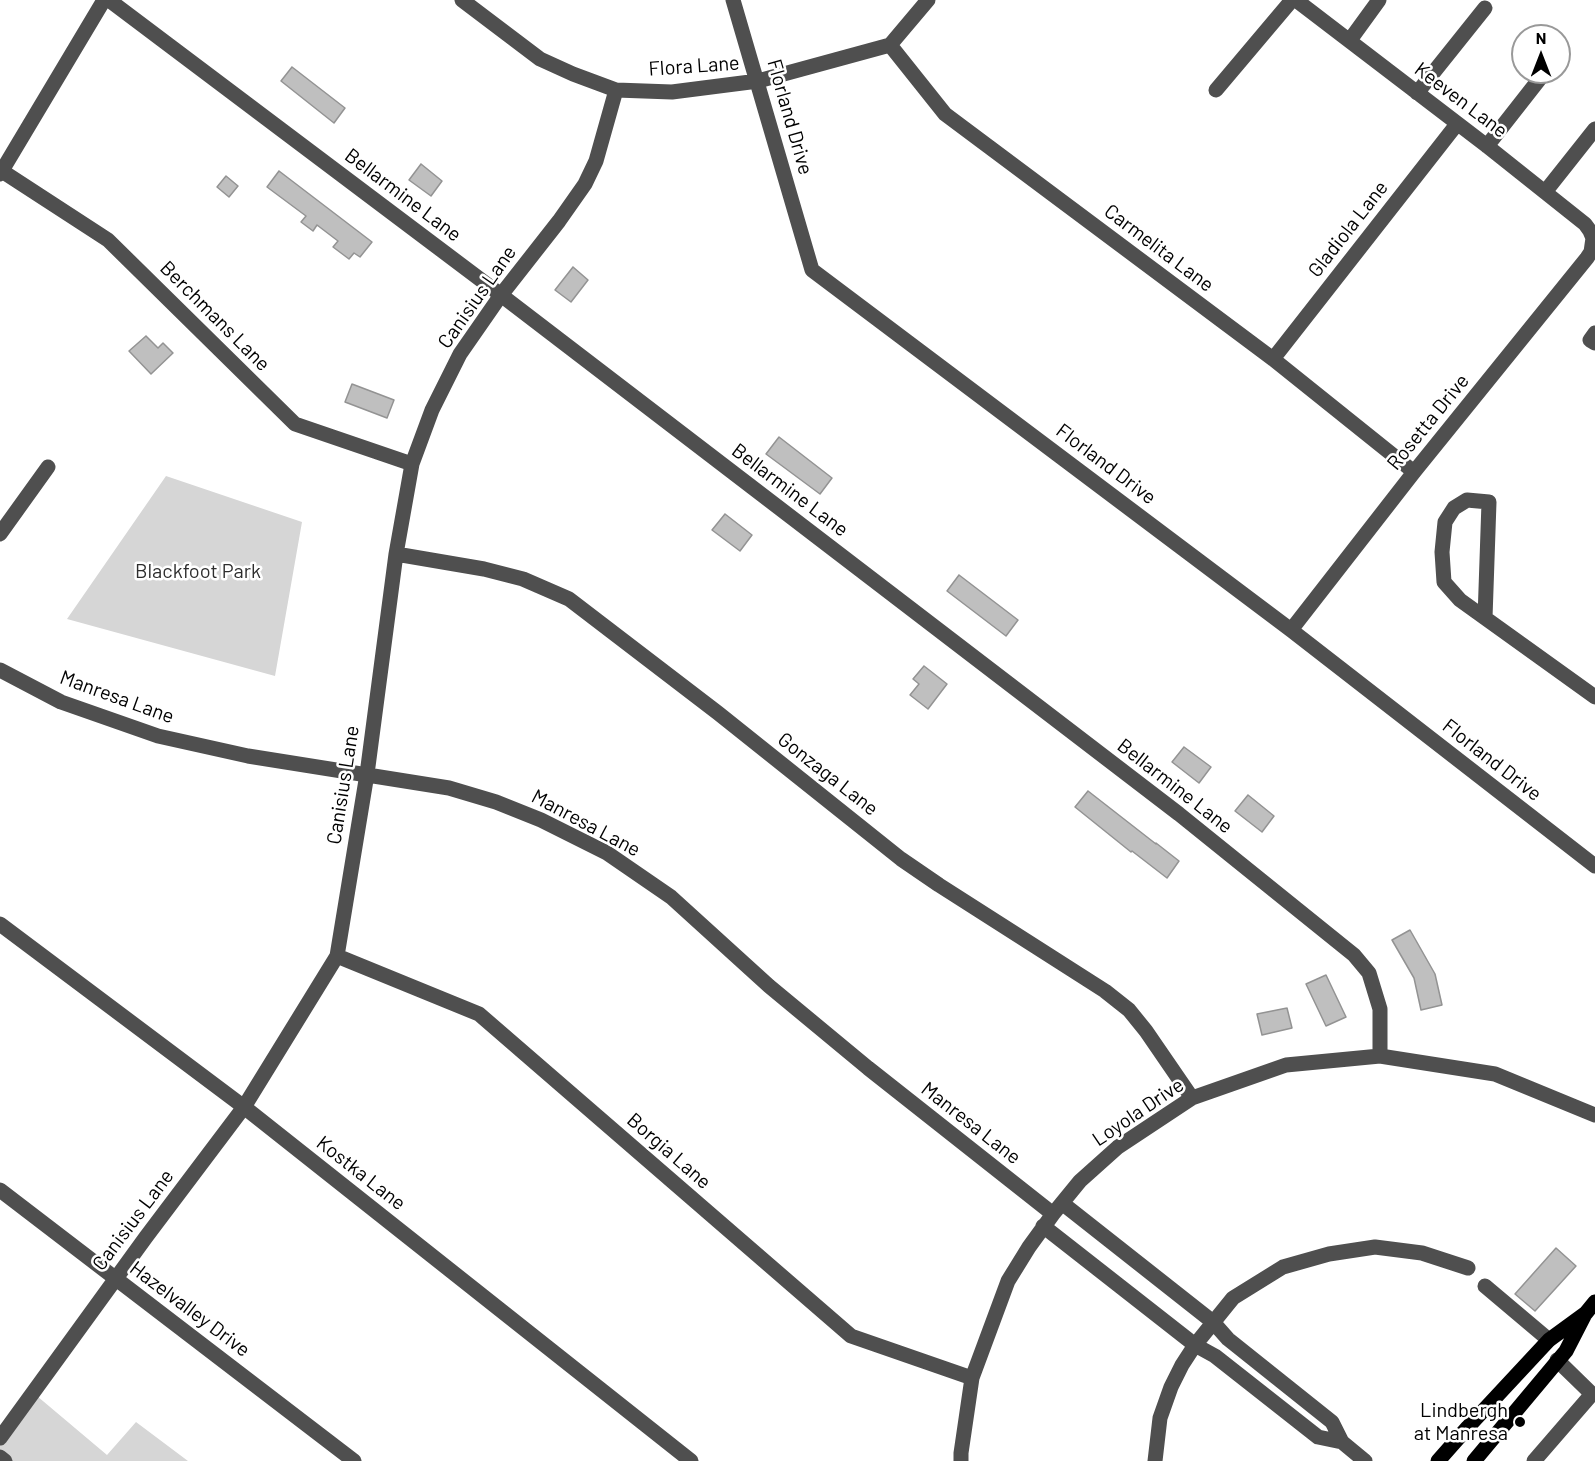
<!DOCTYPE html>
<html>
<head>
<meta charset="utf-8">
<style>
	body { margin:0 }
	#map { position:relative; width:1595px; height:1461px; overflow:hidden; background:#fff; font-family:Barlow,sans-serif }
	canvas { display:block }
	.north { position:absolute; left:1511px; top:24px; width:60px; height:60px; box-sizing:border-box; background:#fff; border:2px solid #999; border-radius:50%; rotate:0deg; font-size:16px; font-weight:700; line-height:24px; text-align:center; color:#000 }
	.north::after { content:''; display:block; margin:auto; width:21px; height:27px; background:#000; clip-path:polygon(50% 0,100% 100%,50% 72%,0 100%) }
</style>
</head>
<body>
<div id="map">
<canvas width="1595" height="1461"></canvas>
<div class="north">N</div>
</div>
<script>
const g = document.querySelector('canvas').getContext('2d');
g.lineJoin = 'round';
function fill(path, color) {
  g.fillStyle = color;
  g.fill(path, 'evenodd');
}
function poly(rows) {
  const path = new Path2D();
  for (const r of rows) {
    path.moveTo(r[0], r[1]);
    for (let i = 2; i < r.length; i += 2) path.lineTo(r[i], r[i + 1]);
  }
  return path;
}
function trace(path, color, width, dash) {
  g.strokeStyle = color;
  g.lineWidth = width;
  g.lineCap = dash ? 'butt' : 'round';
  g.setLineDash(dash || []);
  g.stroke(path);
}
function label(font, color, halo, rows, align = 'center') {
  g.font = font + ' Barlow,sans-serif';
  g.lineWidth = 5;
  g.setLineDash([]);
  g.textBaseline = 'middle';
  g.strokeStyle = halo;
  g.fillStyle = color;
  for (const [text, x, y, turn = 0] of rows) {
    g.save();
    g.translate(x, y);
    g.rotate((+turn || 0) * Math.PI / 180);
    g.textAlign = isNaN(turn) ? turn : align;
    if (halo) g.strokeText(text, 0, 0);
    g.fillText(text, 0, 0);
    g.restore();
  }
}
fill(poly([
	[166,476,302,522,275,676,67,619],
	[37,1396,107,1455,136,1422,188,1461,0,1461,0,1444]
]), '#d6d6d6');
const building = poly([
	[292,67,345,108,334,123,281,81,292,67],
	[421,164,442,181,431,196,409,180,421,164],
	[279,171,372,242,360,257,354,253,349,259,333,247,338,241,317,225,313,231,301,222,306,216,267,187,279,171],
	[226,176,238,186,229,197,217,187,226,176],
	[573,267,588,280,571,302,555,290,573,267],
	[146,336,158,348,163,343,173,353,151,374,129,351,146,336],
	[352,384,394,400,387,418,345,402,352,384],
	[779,437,832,478,820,494,766,454,779,437],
	[725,514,752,535,740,551,712,530,725,514],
	[959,575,1018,620,1006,636,947,591,959,575],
	[924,666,947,684,928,709,910,695,919,684,913,679,924,666],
	[1184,747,1211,767,1199,783,1172,762,1184,747],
	[1088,791,1156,844,1156,843,1179,861,1167,878,1132,851,1131,852,1075,807,1088,791],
	[1248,795,1274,816,1262,832,1235,811,1248,795],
	[1410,930,1435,974,1442,1005,1421,1010,1414,978,1392,940,1410,930],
	[1326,975,1346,1017,1326,1026,1306,984,1326,975],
	[1287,1008,1292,1028,1262,1035,1257,1014,1287,1008],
	[1556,1248,1576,1266,1535,1311,1515,1294,1556,1248]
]);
fill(building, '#bfbfbf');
trace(building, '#939393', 1.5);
trace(poly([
	[109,0,501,295,1179,814,1354,955,1369,973,1380,1009,1380,1056],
	[462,0,540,59,573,74,616,90,672,92,758,81,890,45,928,0],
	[733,0,812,270,1291,630,1595,866],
	[1350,40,1379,0],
	[890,45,945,114,1273,359,1414,472],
	[1216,90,1292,0],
	[1417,93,1485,8],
	[1487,146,1545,72],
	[2,171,108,240,295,424,412,464],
	[0,174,104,0],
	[1545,192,1595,129],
	[1595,333,1590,340,1595,343],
	[1273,359,1457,124],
	[0,534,48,467],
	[396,554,484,569,523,579,569,599,718,713,901,859,939,885,1105,991,1129,1010,1146,1031,1192,1098],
	[1485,618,1489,502,1467,500,1454,508,1445,522,1442,552,1444,582,1460,600,1595,697],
	[1291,630,1414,472,1587,258,1591,252,1593,238,1590,231,1585,224,1487,146,1296,0],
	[0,670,61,702,158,736,248,756,449,788,496,802,541,820,607,853,671,897,769,986,868,1068,1053,1214],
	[0,924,244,1107,691,1461],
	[337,956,479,1014,851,1336,972,1378],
	[0,1190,354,1461],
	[1062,1203,1213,1322,1228,1339,1332,1422,1342,1442,1365,1461],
	[1043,1226,1195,1345,1215,1356,1318,1437,1342,1442],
	[1485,1286,1549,1340],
	[0,1438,146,1237,244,1107,337,956,367,774,396,554,412,464,432,410,460,354,501,295,559,221,585,184,596,161,616,90],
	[0,1457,5,1461],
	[961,1461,961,1453,972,1378,1008,1281,1029,1247,1053,1214,1080,1181,1118,1147,1192,1098,1286,1065,1380,1056,1495,1074,1595,1115],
	[1155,1461,1160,1418,1171,1387,1182,1365,1195,1345,1233,1298,1283,1267,1329,1254,1375,1247,1422,1253,1468,1268],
	[1534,1461,1592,1394,1557,1360]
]), '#4f4f4f', 15);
trace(poly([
	[1438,1461,1468,1427,1549,1340,1586,1313,1595,1302],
	[1474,1461,1566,1351,1584,1316]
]), '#000', 15);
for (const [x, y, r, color] of [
	[1520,1422,6,"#000"]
]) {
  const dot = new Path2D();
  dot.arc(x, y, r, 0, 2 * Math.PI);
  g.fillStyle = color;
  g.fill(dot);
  trace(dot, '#fff', 2);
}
label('20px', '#000', '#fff', [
	["Flora Lane",694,66,-4],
	["Keeven Lane",1461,100,37],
	["Florland Drive",790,117,74],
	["Bellarmine Lane",403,195,37],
	["Gladiola Lane",1348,229,-52],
	["Carmelita Lane",1159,248,37],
	["Canisius Lane",477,297,-55],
	["Berchmans Lane",215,316,45],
	["Rosetta Drive",1428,422,-51],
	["Florland Drive",1106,464,37],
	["Bellarmine Lane",790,490,37],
	["Manresa Lane",117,697,20],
	["Florland Drive",1492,760,38],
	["Gonzaga Lane",828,774,38],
	["Canisius Lane",343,785,-81],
	["Bellarmine Lane",1175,786,38],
	["Manresa Lane",586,823,28],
	["Loyola Drive",1138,1112,-34],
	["Manresa Lane",971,1123,38],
	["Borgia Lane",669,1151,41],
	["Kostka Lane",361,1173,38],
	["Canisius Lane",133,1220,-53],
	["Hazelvalley Drive",190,1309,37]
]);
label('20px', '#2d2d2d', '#fff', [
	["Blackfoot Park",198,571]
]);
label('20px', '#000', '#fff', [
	["Lindbergh",1508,1410],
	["at Manresa",1508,1433]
], 'right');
</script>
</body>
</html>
